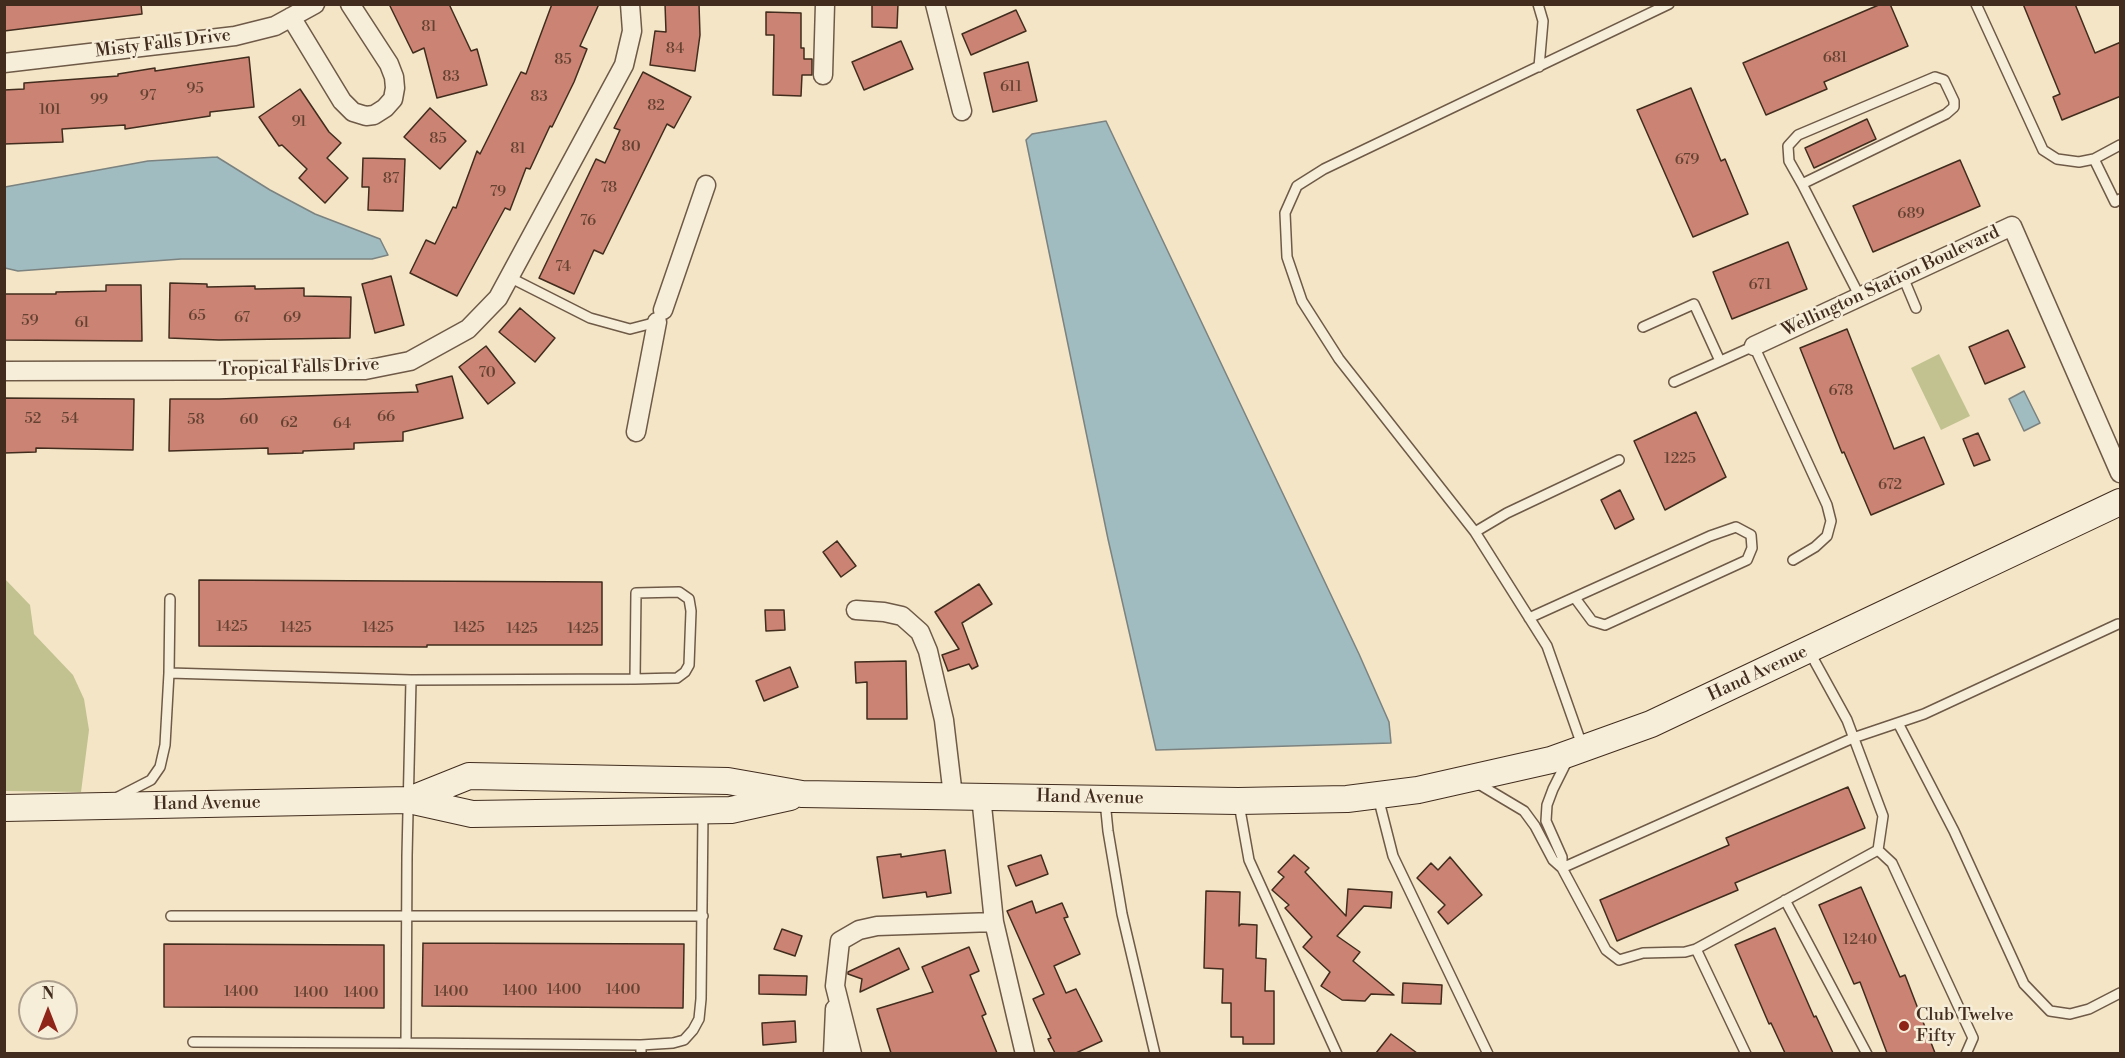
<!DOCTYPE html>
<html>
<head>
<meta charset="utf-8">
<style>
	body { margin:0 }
	#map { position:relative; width:2125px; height:1058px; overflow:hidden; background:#f3e5c6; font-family:"Libre Bodoni",serif }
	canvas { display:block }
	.frame { position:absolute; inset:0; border:6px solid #412c1d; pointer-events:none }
	.north { position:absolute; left:18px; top:980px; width:60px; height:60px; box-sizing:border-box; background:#f7eeda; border:2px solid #aea08e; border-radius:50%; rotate:0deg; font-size:16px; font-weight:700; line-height:24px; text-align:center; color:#412c1d }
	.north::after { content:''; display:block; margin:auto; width:21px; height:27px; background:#8f2418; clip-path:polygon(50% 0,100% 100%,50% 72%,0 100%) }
</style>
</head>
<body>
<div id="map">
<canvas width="2125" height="1058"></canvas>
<div class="frame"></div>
<div class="north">N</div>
</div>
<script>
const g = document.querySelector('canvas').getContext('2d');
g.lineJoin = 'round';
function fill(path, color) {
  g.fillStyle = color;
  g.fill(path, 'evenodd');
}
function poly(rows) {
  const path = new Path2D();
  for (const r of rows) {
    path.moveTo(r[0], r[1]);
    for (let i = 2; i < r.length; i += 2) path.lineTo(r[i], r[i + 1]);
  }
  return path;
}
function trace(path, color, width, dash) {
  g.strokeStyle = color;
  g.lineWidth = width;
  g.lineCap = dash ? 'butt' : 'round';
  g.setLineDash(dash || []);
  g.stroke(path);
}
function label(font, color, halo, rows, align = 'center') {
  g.font = font + ' "Libre Bodoni",serif';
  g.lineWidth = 5;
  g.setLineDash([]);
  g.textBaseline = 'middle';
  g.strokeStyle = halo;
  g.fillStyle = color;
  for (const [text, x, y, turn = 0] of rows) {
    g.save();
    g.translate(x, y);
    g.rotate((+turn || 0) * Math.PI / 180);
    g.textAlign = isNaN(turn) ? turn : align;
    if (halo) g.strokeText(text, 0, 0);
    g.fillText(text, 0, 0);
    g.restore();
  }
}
fill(poly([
	[1939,354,1970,416,1941,430,1911,368],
	[4,578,30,605,34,634,73,675,84,699,89,730,81,792,5,791]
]), '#c2c290');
const water = poly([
	[1106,121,1359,654,1389,722,1391,743,1156,750,1108,539,1026,140,1032,134,1106,121],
	[217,157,270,190,315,214,380,239,388,255,372,259,181,259,18,271,5,268,5,187,148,161,217,157],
	[2024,391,2040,423,2024,431,2009,399,2024,391]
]);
fill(water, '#a1bcc0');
trace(water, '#7b827f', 1.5);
const building = poly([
	[4,4,141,4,142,14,4,31,4,4],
	[389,4,449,4,471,51,477,49,487,85,437,98,424,48,413,53,389,4],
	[552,4,599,4,580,46,587,49,574,82,552,127,550,126,530,169,526,168,510,210,505,208,457,296,410,273,426,240,435,244,453,207,456,208,477,151,480,154,521,72,526,74,552,4],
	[665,4,699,4,700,35,695,71,650,65,655,31,666,32,665,4],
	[872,4,898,4,897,28,872,27,872,4],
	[1881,4,1890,4,1908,46,1824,82,1827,89,1766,115,1743,63,1881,4],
	[2023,4,2075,4,2095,53,2121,42,2121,96,2062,120,2053,97,2060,94,2023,4],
	[1016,10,1026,31,971,55,962,34,1016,10],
	[766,12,801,13,801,48,804,48,804,59,812,59,812,75,802,75,801,96,773,95,774,35,766,35,766,12],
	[901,41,913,69,864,90,852,62,901,41],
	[249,57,254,107,210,112,210,116,125,129,125,125,62,129,63,142,4,144,4,90,24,89,24,83,118,76,118,74,155,68,155,71,249,57],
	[1028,62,1037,101,993,112,984,73,1028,62],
	[643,72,691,97,674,128,667,124,603,254,594,250,574,294,539,278,596,159,605,163,620,130,614,128,643,72],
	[1691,88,1721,161,1725,159,1748,214,1693,237,1637,110,1691,88],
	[300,89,329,132,341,143,327,158,348,178,325,203,299,178,307,169,282,145,279,146,259,117,300,89],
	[430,108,466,141,440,169,404,137,430,108],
	[1867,119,1876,139,1814,168,1805,148,1867,119],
	[363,158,405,159,403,211,368,210,369,187,362,187,363,158],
	[1960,160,1980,206,1873,252,1853,206,1960,160],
	[1788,242,1807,289,1732,319,1713,272,1788,242],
	[391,276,404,325,375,333,362,284,391,276],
	[170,283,207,284,207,287,255,286,255,289,304,288,304,296,351,297,350,338,219,340,169,338,170,283],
	[106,285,141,285,142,341,4,340,5,294,56,294,56,292,106,291,106,285],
	[520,308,555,338,535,362,499,332,520,308],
	[1847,329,1894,449,1924,437,1944,484,1871,515,1844,452,1842,453,1800,348,1847,329],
	[2008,330,2025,367,1985,384,1969,347,2008,330],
	[486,346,515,383,488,404,459,367,486,346],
	[452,376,463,418,403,432,403,441,354,443,354,449,303,451,303,453,268,454,268,448,169,451,170,399,219,399,418,392,416,385,452,376],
	[4,398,134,399,133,450,36,448,36,452,4,453,4,398],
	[1696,412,1726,477,1665,510,1634,441,1696,412],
	[1978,433,1990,460,1974,466,1963,439,1978,433],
	[1620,490,1634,519,1615,529,1601,500,1620,490],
	[837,541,856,566,841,577,823,552,837,541],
	[199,580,602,582,602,645,427,645,427,647,199,646,199,580],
	[979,584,992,604,962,623,978,666,972,669,969,664,948,671,942,655,959,649,935,612,979,584],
	[765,610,784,610,785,630,766,631,765,610],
	[906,661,907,719,867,719,867,682,856,683,855,662,906,661],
	[790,667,798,687,764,701,756,681,790,667],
	[1848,787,1865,828,1735,883,1738,890,1617,941,1600,900,1729,845,1726,838,1848,787],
	[945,850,951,893,927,897,926,892,883,898,877,857,901,854,901,857,945,850],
	[1041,855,1048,874,1016,886,1008,866,1041,855],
	[1294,855,1309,868,1305,872,1346,916,1348,889,1392,892,1391,908,1364,906,1337,936,1360,952,1353,961,1394,995,1371,994,1365,1001,1342,1000,1321,986,1330,972,1303,947,1312,937,1285,908,1289,905,1272,890,1284,877,1278,872,1294,855],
	[1450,857,1482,895,1448,924,1438,912,1445,905,1417,878,1431,863,1438,870,1450,857],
	[1861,887,1900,977,1905,975,1935,1053,1887,1053,1860,982,1854,984,1819,905,1861,887],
	[1206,891,1240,892,1239,926,1241,924,1257,925,1256,958,1266,959,1265,991,1274,991,1274,1044,1243,1044,1243,1037,1231,1037,1231,1003,1222,1003,1223,969,1204,968,1206,891],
	[1032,901,1036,913,1062,903,1068,917,1064,918,1080,954,1054,966,1066,993,1076,989,1102,1041,1076,1053,1055,1053,1048,1039,1051,1038,1033,999,1044,994,1007,911,1032,901],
	[1775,928,1814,1017,1816,1016,1833,1053,1785,1053,1771,1023,1769,1024,1735,945,1775,928],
	[782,929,802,936,795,956,774,949,782,929],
	[423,943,684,944,683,1008,422,1006,423,943],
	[164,944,384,945,384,1008,164,1007,164,944],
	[969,947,979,971,970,975,986,1014,982,1016,997,1053,891,1053,877,1009,933,992,922,967,969,947],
	[899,948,909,969,860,992,862,979,848,974,848,972,899,948],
	[759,975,807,976,806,995,759,994,759,975],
	[1403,983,1442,985,1441,1004,1402,1003,1403,983],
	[795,1021,796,1042,763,1045,762,1023,795,1021],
	[1391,1034,1417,1053,1376,1053,1391,1034]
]);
fill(building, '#cb8373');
trace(building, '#412c1d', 1.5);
const lane = poly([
	[1538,4,1543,21,1539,67],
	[1976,4,2043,150,2057,159,2079,162,2094,159,2120,145],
	[2094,159,2115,202,2120,199],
	[1802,184,1946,114,1954,107,1954,101,1944,80,1935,77,1798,135,1788,146,1789,161,1802,184,1860,297],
	[509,277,590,318,630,329,657,322,658,319],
	[1903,277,1916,308],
	[1643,327,1694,304,1720,361],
	[1674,382,1754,346,1827,505,1831,521,1827,536,1815,547,1793,560],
	[1475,532,1507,513,1619,460],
	[170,599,169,673,411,680],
	[1529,618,1710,536,1736,527,1751,535,1752,548,1747,560,1605,625,1592,621,1575,598],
	[1809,651,1847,720,1883,816,1878,850,1892,863,1973,1038,1966,1054],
	[1898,723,1954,831,2024,984,2050,1011,2070,1014,2089,1009,2120,993],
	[1583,748,1547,646,1475,532,1339,359,1302,301,1287,257,1285,213,1297,186,1324,169,1669,4],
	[1477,783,1524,811,1535,826,1553,860,1562,868,1562,857,1546,821,1547,805,1553,789,1568,759],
	[118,797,151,780,160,767,165,745,169,673],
	[1378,797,1393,856,1488,1054],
	[1105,801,1108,831,1122,914,1155,1054],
	[1239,804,1249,860,1337,1054],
	[1785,900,1867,1054],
	[171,916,703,916],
	[1696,949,1878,850],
	[193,1042,406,1043,407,856,411,680,635,679,677,678,685,672,689,665,691,611,689,599,679,592,636,593,635,679],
	[406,1043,641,1045,641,1054],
	[641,1045,673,1043,684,1040,693,1030,699,1019,701,999,703,813],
	[1746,1054,1696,949,1685,952,1643,953,1619,960,1606,950,1562,868,1853,738,1924,714,2118,624]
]);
const street = poly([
	[935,4,962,111],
	[291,17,342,101,353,112,366,116,374,115,385,108,393,99,395,88,394,77,389,64,350,4],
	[4,63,235,36,275,26,315,4],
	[823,75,825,4],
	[663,310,706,185],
	[1754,346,2012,226,2120,473],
	[4,371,365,370,410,361,468,329,498,298,624,65,632,31,630,4],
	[636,432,657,322],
	[856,610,884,612,902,616,920,632,928,651,944,720,953,796],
	[981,796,994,922,1025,1054],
	[833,1054,835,1009],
	[852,1054,835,986,840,941,859,930,877,926,994,922]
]);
const secondary = poly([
	[409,800,469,776,728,781,802,794,1238,801,1347,799,1418,790,1551,760,1651,724,2120,502],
	[4,808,409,800,472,814,731,810,790,797]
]);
trace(lane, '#6e5a47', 12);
trace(street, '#6e5a47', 21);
trace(secondary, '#412c1d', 28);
trace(lane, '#f7eeda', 9);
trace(street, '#f7eeda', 18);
trace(secondary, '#f7eeda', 26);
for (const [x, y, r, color] of [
	[1904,1026,6,"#8f2418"]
]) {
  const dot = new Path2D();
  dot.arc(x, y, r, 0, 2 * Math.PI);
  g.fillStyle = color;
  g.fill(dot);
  trace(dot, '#f7eeda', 2);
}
label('15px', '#644232', null, [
	["81",429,27],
	["84",675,49],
	["681",1835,58],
	["85",563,60],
	["83",451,77],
	["611",1011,87],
	["95",195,89],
	["97",148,96],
	["83",539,97],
	["99",99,100],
	["82",656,106],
	["101",50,110],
	["91",299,122],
	["85",438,139],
	["80",631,147],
	["81",518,149],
	["679",1687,160],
	["87",391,179],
	["78",609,188],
	["79",498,192],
	["689",1911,214],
	["76",588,221],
	["74",563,267],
	["671",1760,285],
	["65",197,316],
	["67",242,318],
	["69",292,318],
	["59",30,321],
	["61",82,323],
	["70",487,373],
	["678",1841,391],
	["66",386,417],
	["52",33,419],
	["54",70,419],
	["58",196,420],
	["60",249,420],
	["62",289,423],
	["64",342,424],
	["1225",1680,459],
	["672",1890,485],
	["1425",232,627],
	["1425",296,628],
	["1425",378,628],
	["1425",469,628],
	["1425",522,629],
	["1425",583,629],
	["1240",1860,940],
	["1400",564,990],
	["1400",623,990],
	["1400",520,991],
	["1400",241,992],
	["1400",451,992],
	["1400",311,993],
	["1400",361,993]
]);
label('18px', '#412c1d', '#f7eeda', [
	["Misty Falls Drive",163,44,-7],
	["Wellington Station Boulevard",1891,282,-25],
	["Tropical Falls Drive",299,368,-2],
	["Hand Avenue",1758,674,-25],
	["Hand Avenue",1090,798,1],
	["Hand Avenue",207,804,-1]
]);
label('18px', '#412c1d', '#f7eeda', [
	["Club Twelve",1916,1016],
	["Fifty",1916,1037]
], 'left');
</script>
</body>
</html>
